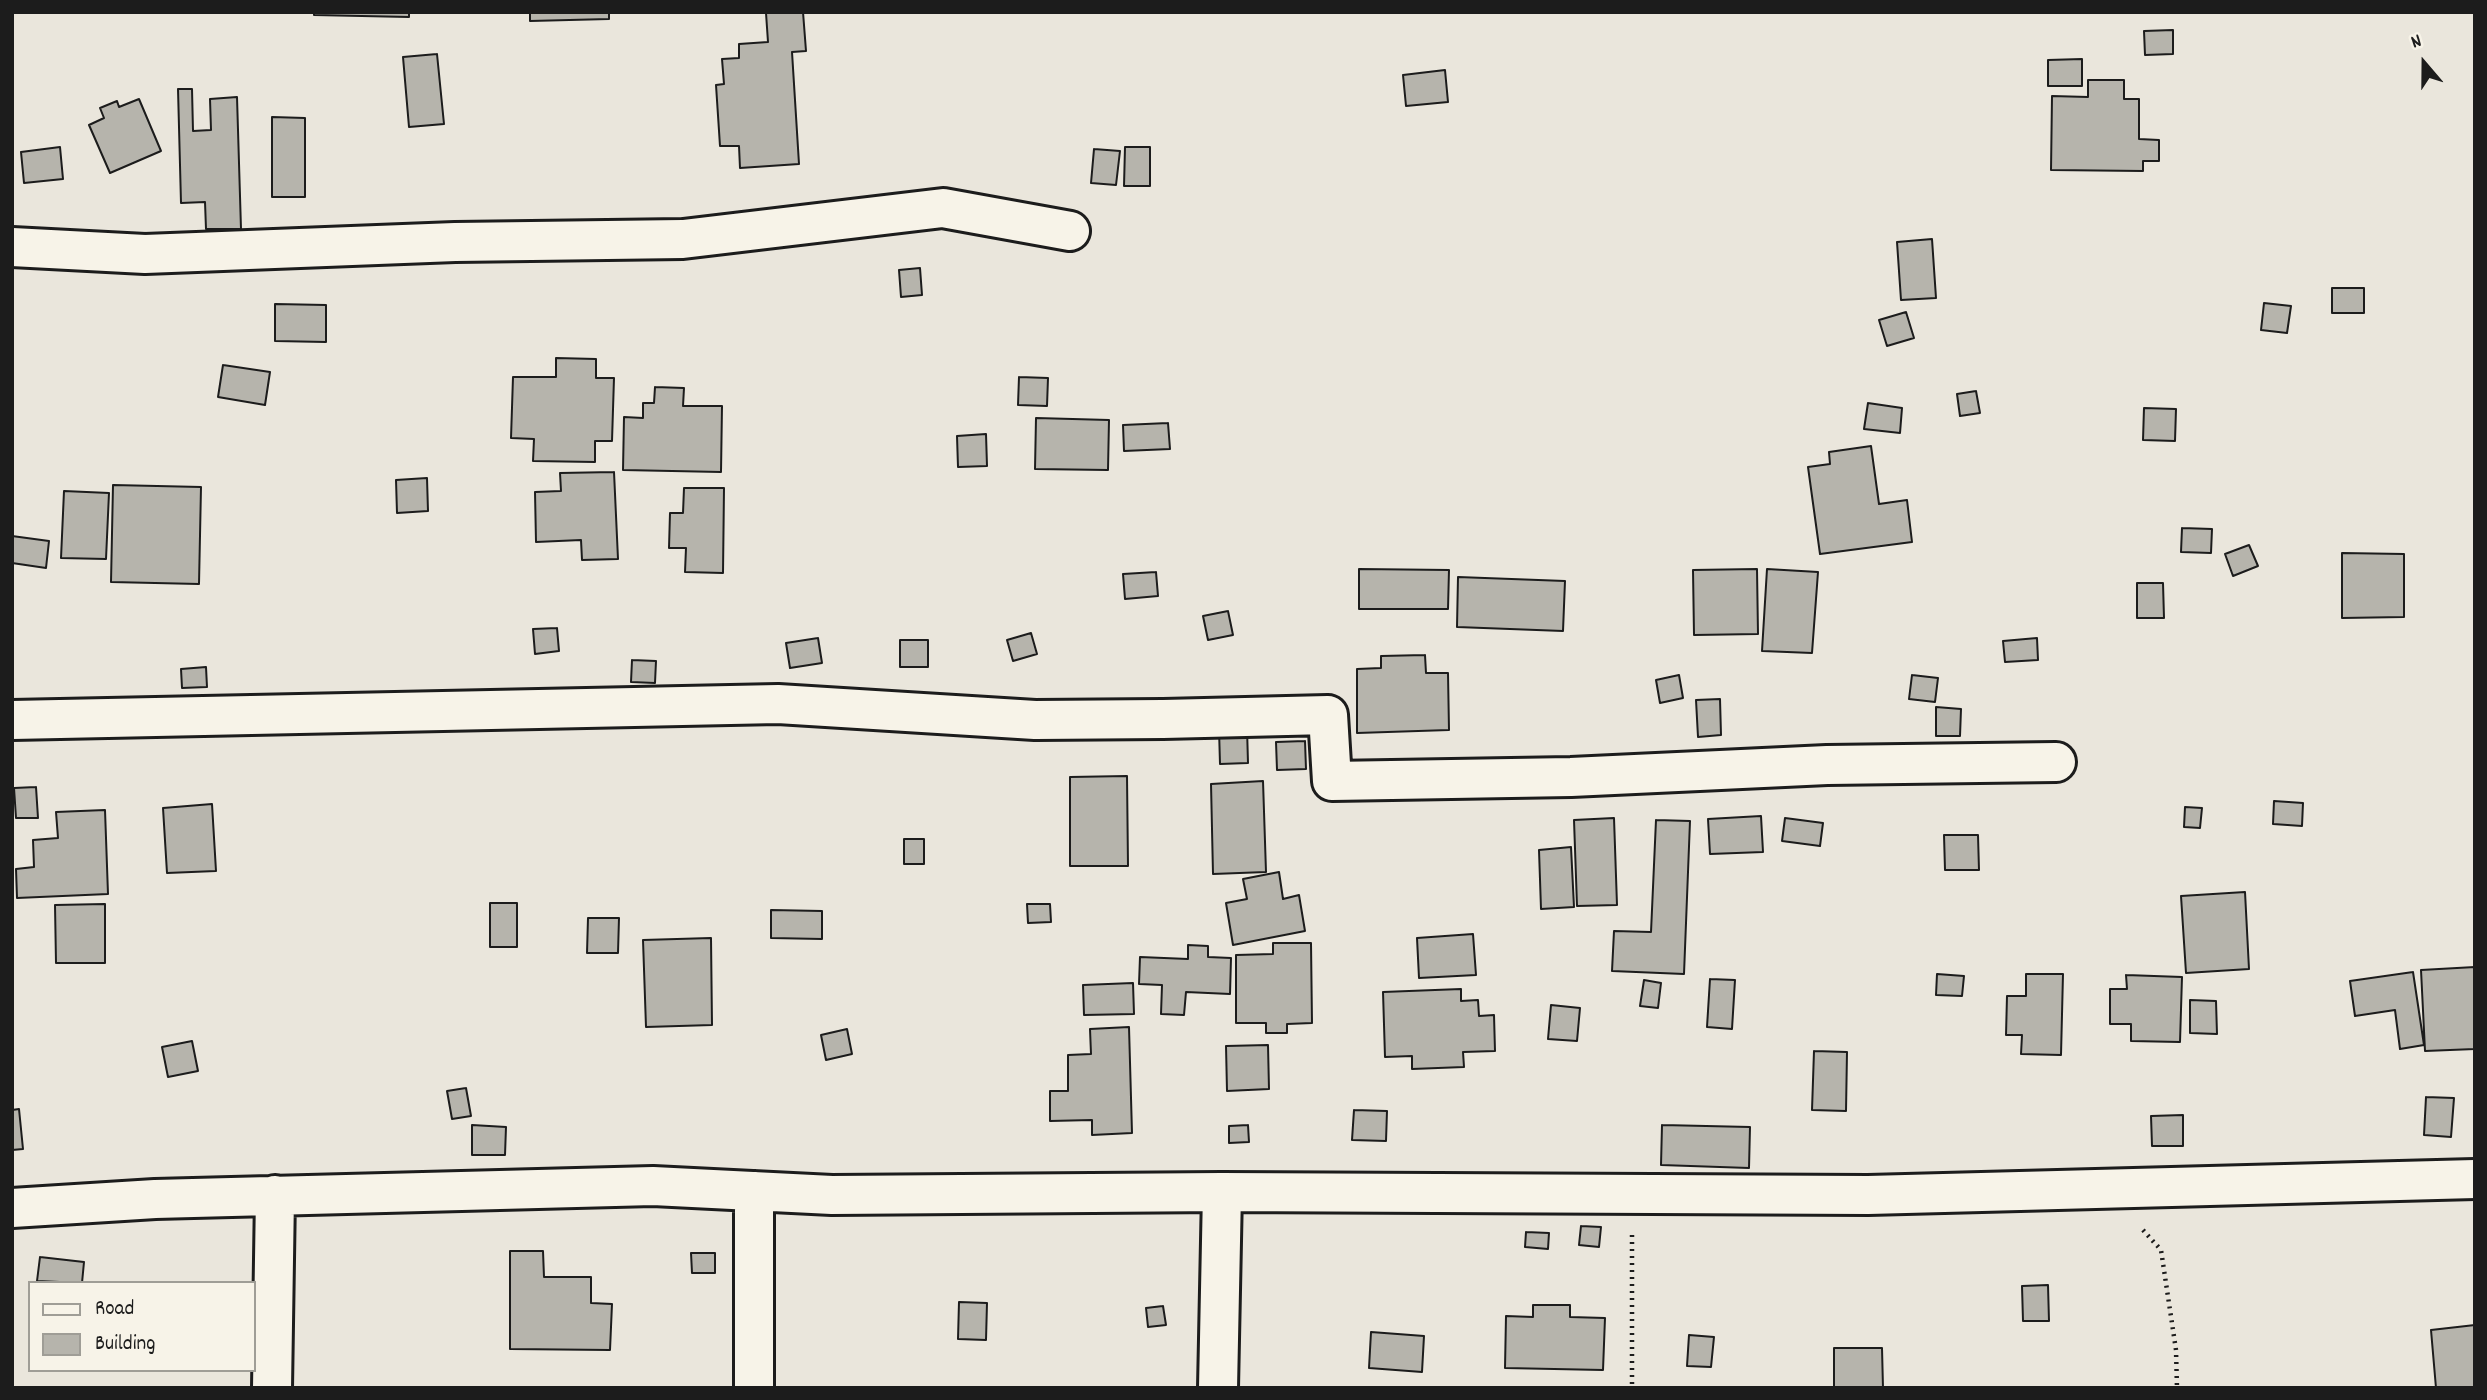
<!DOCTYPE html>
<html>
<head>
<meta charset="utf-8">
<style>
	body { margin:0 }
	#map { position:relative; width:2487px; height:1400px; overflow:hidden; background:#eae6dc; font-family:Dekko,sans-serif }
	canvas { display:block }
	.frame { position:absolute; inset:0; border:14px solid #1c1c1c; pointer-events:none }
	.legend { position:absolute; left:28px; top:1281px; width:228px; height:91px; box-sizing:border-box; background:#f7f3e8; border:2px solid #9f9d96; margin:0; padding:9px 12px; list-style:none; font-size:21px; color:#1c1c1c }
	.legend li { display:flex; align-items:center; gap:14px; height:35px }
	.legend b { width:35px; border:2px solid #9f9d96 }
	.north { position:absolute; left:2389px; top:28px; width:70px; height:70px; -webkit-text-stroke:5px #f7f3e8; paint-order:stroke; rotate:340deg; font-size:19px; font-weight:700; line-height:28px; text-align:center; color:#1c1c1c }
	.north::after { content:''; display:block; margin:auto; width:24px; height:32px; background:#1c1c1c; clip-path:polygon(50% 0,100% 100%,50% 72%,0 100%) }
</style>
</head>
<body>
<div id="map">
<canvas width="2487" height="1400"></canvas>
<div class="frame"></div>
<ul class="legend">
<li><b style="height:9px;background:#f7f3e8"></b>Road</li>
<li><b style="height:19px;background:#b6b4ac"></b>Building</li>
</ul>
<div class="north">N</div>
</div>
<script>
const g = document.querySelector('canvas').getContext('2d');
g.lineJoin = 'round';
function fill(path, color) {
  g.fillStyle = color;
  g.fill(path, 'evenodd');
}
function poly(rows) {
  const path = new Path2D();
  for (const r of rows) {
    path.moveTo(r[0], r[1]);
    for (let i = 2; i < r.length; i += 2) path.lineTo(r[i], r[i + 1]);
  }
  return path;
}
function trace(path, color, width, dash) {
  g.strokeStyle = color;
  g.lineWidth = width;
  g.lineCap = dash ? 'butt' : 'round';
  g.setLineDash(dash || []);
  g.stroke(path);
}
const building = poly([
	[314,12,409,12,409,17,314,15,314,12],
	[530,12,609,12,609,19,530,21,530,12],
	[803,12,806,51,792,52,799,164,740,168,739,146,720,146,716,85,724,84,722,59,739,58,739,44,768,42,766,13,803,12],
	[2173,30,2173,54,2145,55,2144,31,2173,30],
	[437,54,444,124,409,127,403,57,437,54],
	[2082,59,2082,86,2048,86,2048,60,2082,59],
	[1445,70,1448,102,1406,106,1403,75,1445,70],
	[2088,80,2124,80,2124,99,2139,99,2139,139,2159,140,2159,161,2143,161,2143,171,2051,170,2052,96,2088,97,2088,80],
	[178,89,192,89,193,131,211,130,210,99,237,97,241,229,206,229,205,202,181,203,178,89],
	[139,99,161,151,110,173,89,125,104,118,100,108,117,101,119,107,139,99],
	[272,117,305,118,305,197,272,197,272,117],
	[60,147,63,179,24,183,21,152,60,147],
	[1125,147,1150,147,1150,186,1124,186,1125,147],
	[1094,149,1120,151,1116,185,1091,183,1094,149],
	[1932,239,1936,298,1901,300,1897,242,1932,239],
	[920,268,922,295,901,297,899,270,920,268],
	[2332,288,2364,288,2364,313,2332,313,2332,288],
	[2264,303,2291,306,2287,333,2261,330,2264,303],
	[275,304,326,305,326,342,275,341,275,304],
	[1906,312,1914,338,1887,346,1879,320,1906,312],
	[556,358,596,359,596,378,614,378,612,441,595,441,595,462,533,461,534,439,511,438,513,377,556,377,556,358],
	[223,365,270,372,265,405,218,397,223,365],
	[1019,377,1048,378,1047,406,1018,405,1019,377],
	[655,387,684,388,683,406,722,406,721,472,623,470,624,417,643,418,643,403,654,403,655,387],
	[1976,391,1980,413,1960,416,1957,394,1976,391],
	[1868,403,1902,408,1900,433,1864,429,1868,403],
	[2144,408,2176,409,2175,441,2143,440,2144,408],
	[1036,418,1109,420,1108,470,1035,469,1036,418],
	[1168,423,1170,449,1124,451,1123,425,1168,423],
	[986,434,987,466,958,467,957,436,986,434],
	[1871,446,1879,504,1907,500,1912,542,1820,554,1808,467,1830,464,1829,452,1871,446],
	[614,472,618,559,582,560,581,540,536,542,535,492,561,491,560,473,614,472],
	[427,478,428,511,397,513,396,480,427,478],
	[113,485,201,487,199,584,111,582,113,485],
	[684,488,724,488,723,573,685,572,686,548,669,548,670,513,683,513,684,488],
	[64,491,109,493,106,559,61,558,64,491],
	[2182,528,2212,529,2211,553,2181,552,2182,528],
	[12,536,49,541,46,568,12,563,12,536],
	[2249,545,2258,566,2233,576,2225,554,2249,545],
	[2342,553,2404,554,2404,617,2342,618,2342,553],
	[1359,569,1449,570,1448,609,1359,609,1359,569],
	[1757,569,1758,634,1694,635,1693,570,1757,569],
	[1767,569,1818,572,1812,653,1762,651,1767,569],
	[1156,572,1158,596,1125,599,1123,574,1156,572],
	[1458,577,1565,581,1563,631,1457,627,1458,577],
	[2137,583,2163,583,2164,618,2137,618,2137,583],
	[1228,611,1233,635,1208,640,1203,616,1228,611],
	[557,628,559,651,535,654,533,629,557,628],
	[1031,633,1037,654,1013,661,1007,640,1031,633],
	[818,638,822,663,790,668,786,643,818,638],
	[2037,638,2038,660,2005,662,2003,641,2037,638],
	[900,640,928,640,928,667,900,667,900,640],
	[1425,655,1426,673,1448,673,1449,730,1357,733,1357,669,1381,668,1381,656,1425,655],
	[632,660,656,661,655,683,631,682,632,660],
	[206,667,207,687,182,688,181,669,206,667],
	[1679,675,1683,698,1660,703,1656,680,1679,675],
	[1912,675,1938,678,1935,702,1909,699,1912,675],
	[1720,699,1721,735,1698,737,1696,700,1720,699],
	[1936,707,1961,709,1960,736,1936,736,1936,707],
	[1247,728,1248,763,1220,764,1219,729,1247,728],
	[1305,741,1306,769,1277,770,1276,742,1305,741],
	[1127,776,1128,866,1070,866,1070,777,1127,776],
	[1263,781,1266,872,1213,874,1211,784,1263,781],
	[36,787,38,818,16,818,14,788,36,787],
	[2274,801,2303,803,2302,826,2273,824,2274,801],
	[212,804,216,871,167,873,163,808,212,804],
	[2185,807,2202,808,2200,828,2184,827,2185,807],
	[105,810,108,894,17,898,16,869,34,867,33,840,58,838,56,812,105,810],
	[1761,816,1763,852,1710,854,1708,819,1761,816],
	[1614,818,1617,905,1577,906,1574,820,1614,818],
	[1785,818,1823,823,1820,846,1782,841,1785,818],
	[1656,820,1690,821,1684,974,1612,971,1614,931,1651,932,1656,820],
	[1944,835,1978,835,1979,870,1945,870,1944,835],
	[904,839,924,839,924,864,904,864,904,839],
	[1571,847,1574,907,1541,909,1539,850,1571,847],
	[1279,872,1283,899,1299,895,1305,931,1233,945,1226,903,1247,899,1243,879,1279,872],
	[2245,892,2249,969,2186,973,2181,896,2245,892],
	[490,903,517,903,517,947,490,947,490,903],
	[105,904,105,963,56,963,55,905,105,904],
	[1027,904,1050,904,1051,922,1028,923,1027,904],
	[771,910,822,911,822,939,771,938,771,910],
	[588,918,619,918,618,953,587,953,588,918],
	[1473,934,1476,975,1419,978,1417,938,1473,934],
	[711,938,712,1025,646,1027,643,940,711,938],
	[1273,943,1311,943,1312,1023,1287,1024,1287,1033,1266,1033,1266,1023,1236,1023,1236,955,1273,954,1273,943],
	[1188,945,1208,946,1208,957,1231,958,1230,994,1186,992,1184,1015,1161,1014,1162,985,1139,984,1140,957,1188,959,1188,945],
	[2475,967,2475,1049,2425,1051,2421,970,2475,967],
	[2413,972,2424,1045,2400,1049,2395,1010,2355,1016,2350,981,2413,972],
	[1937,974,1964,976,1962,996,1936,995,1937,974],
	[2026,974,2063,974,2061,1055,2021,1054,2022,1035,2006,1035,2007,996,2026,996,2026,974],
	[2126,975,2182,977,2180,1042,2131,1041,2131,1024,2110,1024,2110,989,2127,989,2126,975],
	[1710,979,1735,980,1732,1029,1707,1027,1710,979],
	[1644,980,1661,983,1658,1008,1640,1006,1644,980],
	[1133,983,1134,1014,1084,1015,1083,985,1133,983],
	[1461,989,1461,1001,1478,1000,1479,1016,1494,1015,1495,1051,1463,1052,1464,1067,1412,1069,1412,1056,1385,1057,1383,992,1461,989],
	[2190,1000,2216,1001,2217,1034,2190,1033,2190,1000],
	[1551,1005,1580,1008,1577,1041,1548,1039,1551,1005],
	[1129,1027,1132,1133,1092,1135,1092,1120,1050,1121,1050,1091,1068,1091,1068,1055,1091,1054,1090,1029,1129,1027],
	[847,1029,852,1054,826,1060,821,1035,847,1029],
	[192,1041,198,1071,168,1077,162,1047,192,1041],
	[1268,1045,1269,1089,1227,1091,1226,1046,1268,1045],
	[1814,1051,1847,1052,1846,1111,1812,1110,1814,1051],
	[466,1088,471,1116,452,1119,447,1091,466,1088],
	[2426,1097,2454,1098,2451,1137,2424,1135,2426,1097],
	[19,1109,23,1149,12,1150,12,1110,19,1109],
	[1354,1110,1387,1111,1386,1141,1352,1140,1354,1110],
	[2183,1115,2183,1146,2152,1146,2151,1116,2183,1115],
	[472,1125,506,1127,505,1155,472,1155,472,1125],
	[1248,1125,1249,1142,1229,1143,1229,1126,1248,1125],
	[1662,1125,1750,1127,1749,1168,1661,1165,1662,1125],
	[1581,1226,1601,1227,1599,1247,1579,1245,1581,1226],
	[1526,1232,1549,1233,1548,1249,1525,1247,1526,1232],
	[510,1251,543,1251,544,1277,591,1277,591,1303,612,1304,610,1350,510,1349,510,1251],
	[691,1253,715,1253,715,1273,692,1273,691,1253],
	[40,1257,84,1262,82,1283,37,1281,40,1257],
	[2048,1285,2049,1321,2023,1321,2022,1286,2048,1285],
	[959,1302,987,1303,986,1340,958,1339,959,1302],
	[1533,1305,1570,1305,1570,1317,1605,1318,1603,1370,1505,1368,1506,1316,1533,1317,1533,1305],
	[1163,1306,1166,1325,1148,1327,1146,1308,1163,1306],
	[2475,1325,2475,1388,2436,1388,2431,1330,2475,1325],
	[1371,1332,1424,1336,1422,1372,1369,1368,1371,1332],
	[1689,1335,1714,1337,1711,1367,1687,1366,1689,1335],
	[1834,1348,1882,1348,1883,1388,1834,1388,1834,1348]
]);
fill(building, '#b6b4ac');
trace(building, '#1c1c1c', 2);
const minor = poly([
	[12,247,145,254,455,242,683,239,943,208,1070,231],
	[12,720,778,704,1035,720,1163,719,1328,715,1332,781,1571,777,1827,765,2056,762],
	[12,1208,155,1199,653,1186,832,1195,1222,1192,1868,1195,2475,1179],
	[272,1388,275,1195],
	[754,1388,754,1191],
	[1218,1388,1222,1192]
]);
trace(minor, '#1c1c1c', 44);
trace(poly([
	[2143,1230,2161,1250,2176,1350,2177,1388],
	[1632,1235,1632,1388]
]), '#1c1c1c', 4.5, [2, 5]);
trace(minor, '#f7f3e8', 38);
</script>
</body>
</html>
